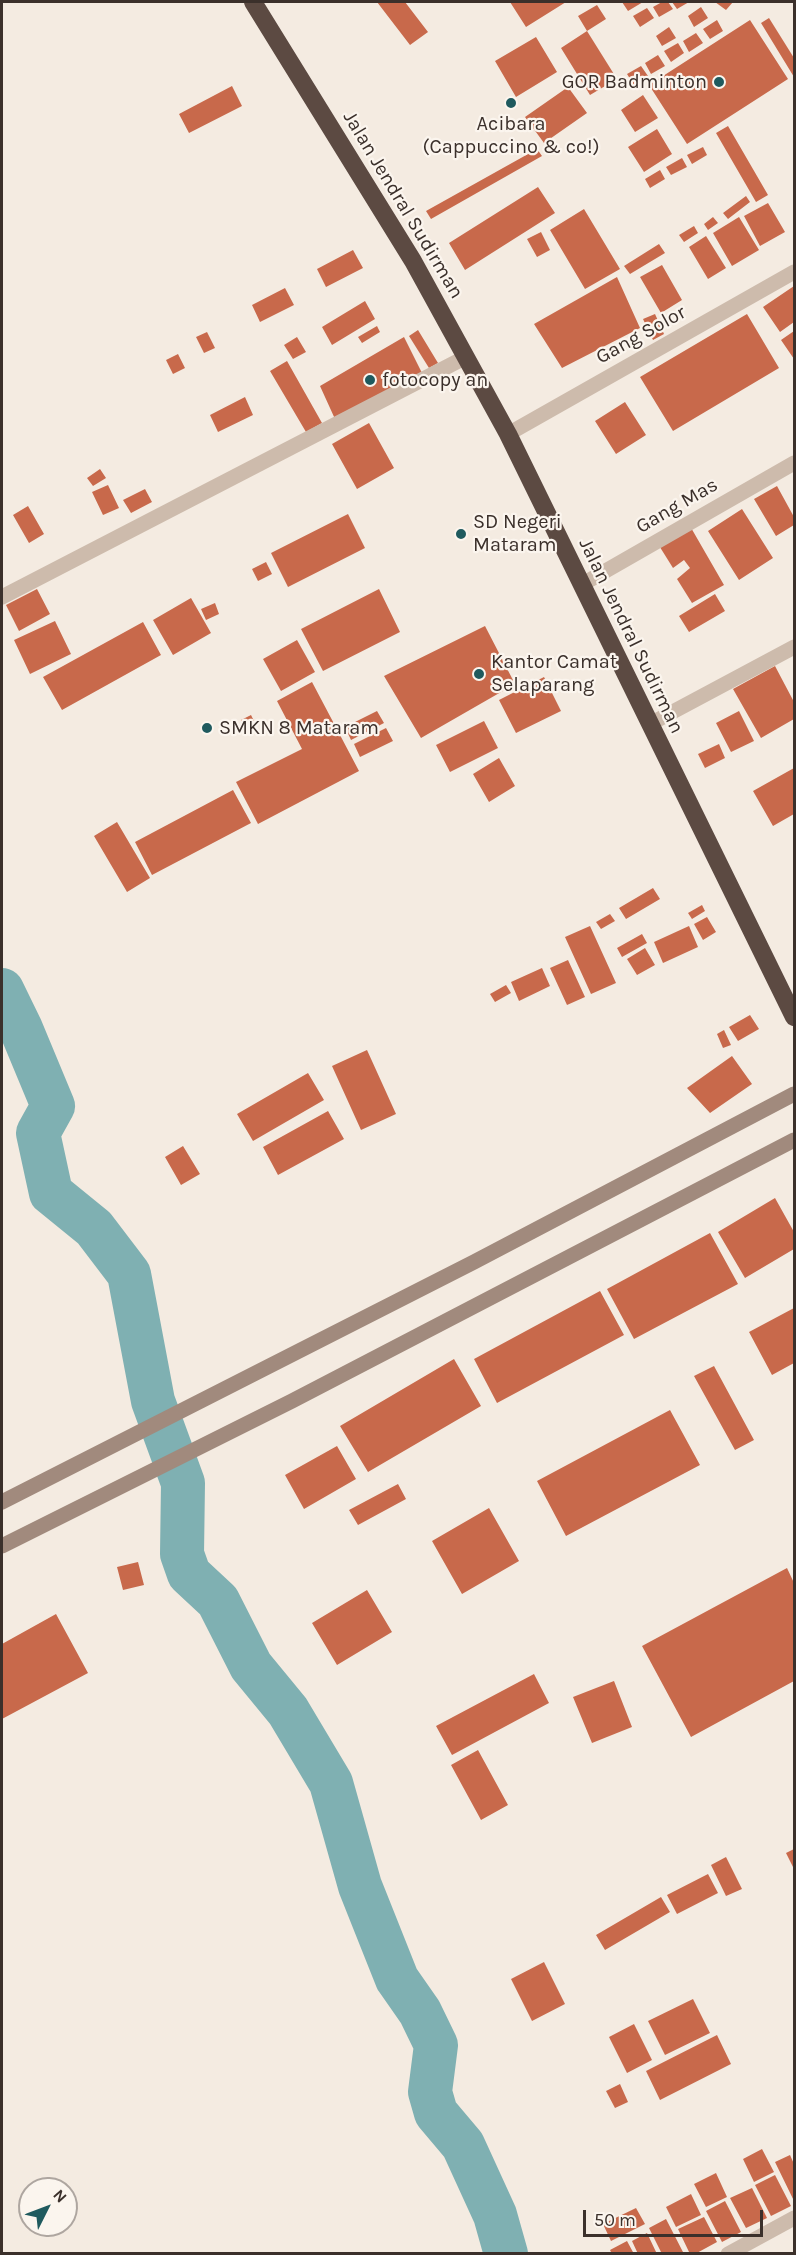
<!DOCTYPE html>
<html>
<head>
<meta charset="utf-8">
<style>
	body { margin:0 }
	#map { position:relative; width:796px; height:2255px; overflow:hidden; background:#f4ebe1; font-family:Karla,sans-serif }
	canvas { display:block }
	.frame { position:absolute; inset:0; border:3px solid #3b302b; pointer-events:none }
	.north { position:absolute; left:18px; top:2177px; width:60px; height:60px; box-sizing:border-box; background:#fbf5ee; border:2px solid #aea6a0; border-radius:50%; rotate:48deg; font-size:16px; font-weight:700; line-height:24px; text-align:center; color:#3b302b }
	.north::after { content:''; display:block; margin:auto; width:21px; height:27px; background:#1f5a5e; clip-path:polygon(50% 0,100% 100%,50% 72%,0 100%) }
	.scale { position:absolute; left:583px; top:2210px; width:180px; height:27px; box-sizing:border-box; border:3px solid #3b302b; border-top:0; padding-left:8px; font-size:18px; line-height:21px; white-space:nowrap; color:#3b302b; -webkit-text-stroke:4px #fbf5ee; paint-order:stroke }
</style>
</head>
<body>
<div id="map">
<canvas width="796" height="2255"></canvas>
<div class="frame"></div>
<div class="north">N</div>
<div class="scale">50 m</div>
</div>
<script>
const g = document.querySelector('canvas').getContext('2d');
g.lineJoin = 'round';
function poly(rows) {
  const path = new Path2D();
  for (const r of rows) {
    path.moveTo(r[0], r[1]);
    for (let i = 2; i < r.length; i += 2) path.lineTo(r[i], r[i + 1]);
  }
  return path;
}
function trace(path, color, width, dash) {
  g.strokeStyle = color;
  g.lineWidth = width;
  g.lineCap = dash ? 'butt' : 'round';
  g.setLineDash(dash || []);
  g.stroke(path);
}
function fill(path, color) {
  g.fillStyle = color;
  g.fill(path, 'evenodd');
}
function label(font, color, halo, rows, align = 'center') {
  g.font = font + ' Karla,sans-serif';
  g.lineWidth = 4.5;
  g.setLineDash([]);
  g.textBaseline = 'middle';
  g.strokeStyle = halo;
  g.fillStyle = color;
  for (const [text, x, y, turn = 0] of rows) {
    g.save();
    g.translate(x, y);
    g.rotate((+turn || 0) * Math.PI / 180);
    g.textAlign = isNaN(turn) ? turn : align;
    if (halo) g.strokeText(text, 0, 0);
    g.fillText(text, 0, 0);
    g.restore();
  }
}
trace(poly([
	[2,990,21,1029,53,1106,38,1133,51,1193,94,1228,129,1274,153,1401,183,1483,182,1554,189,1574,218,1601,251,1666,288,1711,331,1783,360,1886,397,1979,420,2012,436,2045,430,2092,436,2113,463,2145,495,2215,506,2254]
]), '#7fb0b2', 44);
fill(poly([
	[377,2,405,2,428,32,410,45],
	[510,2,566,2,526,27],
	[622,2,643,2,628,11],
	[662,2,668,2,673,9,659,17,653,7],
	[672,2,689,2,677,9],
	[715,2,733,2,726,10],
	[597,5,606,19,587,31,578,16],
	[701,7,708,18,694,27,688,16],
	[647,8,654,18,640,27,633,16],
	[769,18,794,58,794,77,761,23],
	[717,20,723,31,710,39,703,29],
	[750,20,788,79,687,144,649,85],
	[669,27,676,38,662,46,656,36],
	[587,31,617,79,590,95,561,48],
	[696,33,703,43,689,52,683,41],
	[536,37,557,72,516,97,495,61],
	[678,43,684,53,671,62,664,51],
	[658,55,665,66,651,74,645,63],
	[641,66,648,76,634,85,627,74],
	[232,86,242,106,189,133,179,114],
	[568,87,587,113,544,143,525,117],
	[643,95,658,118,635,132,621,110],
	[728,126,768,195,756,202,716,133],
	[657,129,672,154,644,172,628,147],
	[703,147,707,155,692,164,687,155],
	[537,149,542,156,431,219,426,211],
	[682,158,687,167,671,175,666,167],
	[660,170,665,179,650,188,645,179],
	[538,187,555,213,465,270,449,243],
	[746,196,750,202,728,219,723,213],
	[768,203,785,232,760,246,744,216],
	[584,209,620,269,585,289,550,230],
	[713,217,718,223,708,230,704,224],
	[739,217,759,250,732,266,713,233],
	[694,226,698,233,684,242,679,235],
	[541,232,550,250,537,257,527,239],
	[706,236,726,268,708,279,689,247],
	[659,244,665,253,630,274,624,266],
	[353,250,363,268,326,287,317,269],
	[662,265,682,300,661,313,640,277],
	[617,277,640,328,562,368,534,324],
	[794,286,794,322,780,332,763,307],
	[285,288,294,305,260,322,252,305],
	[365,301,375,319,332,345,322,327],
	[655,314,664,334,653,340,643,319],
	[747,314,779,368,673,431,640,377],
	[377,326,380,332,362,343,358,337],
	[418,330,438,363,429,368,409,336],
	[794,331,794,359,781,340],
	[207,332,215,348,204,353,196,337],
	[297,337,306,352,293,359,284,345],
	[404,337,422,373,335,419,320,386],
	[178,354,185,368,173,374,166,360],
	[287,361,322,423,306,432,270,371],
	[245,397,253,415,218,432,210,415],
	[625,402,646,435,616,454,595,421],
	[369,423,394,468,357,489,332,444],
	[100,469,106,478,93,486,87,478],
	[108,485,119,508,103,515,92,492],
	[777,486,794,517,794,525,776,536,754,499],
	[145,489,152,502,131,513,123,500],
	[28,506,44,534,29,543,13,515],
	[742,509,773,558,739,580,708,531],
	[348,514,365,548,288,587,271,553],
	[690,526,724,585,692,603,677,579,690,568,684,560,673,568,658,544],
	[266,562,272,574,258,581,252,569],
	[37,589,50,614,19,631,6,605],
	[379,589,400,632,323,671,301,629],
	[715,594,725,611,689,632,679,616],
	[191,598,211,633,173,655,153,620],
	[215,603,219,614,206,620,201,609],
	[55,621,71,654,30,674,14,640],
	[143,622,161,655,62,710,43,677],
	[485,626,515,684,421,738,384,676],
	[297,640,315,672,281,691,263,659],
	[775,666,794,702,794,719,761,738,733,689],
	[544,677,561,711,516,733,499,700],
	[312,682,359,771,258,824,236,782,302,749,277,701],
	[377,711,384,723,351,740,345,727],
	[739,711,754,741,731,752,716,723],
	[251,715,257,727,248,732,241,720],
	[484,721,498,748,450,772,436,745],
	[386,728,393,741,360,757,354,744],
	[719,744,725,758,705,768,698,754],
	[499,758,515,786,489,802,473,774],
	[794,768,794,814,773,826,753,791],
	[233,790,251,823,152,875,135,842],
	[117,822,150,878,127,892,94,836],
	[653,888,660,899,626,919,619,908],
	[702,905,705,911,692,919,688,913],
	[610,914,615,921,601,929,596,922],
	[707,917,716,932,703,940,694,924],
	[590,926,616,983,591,994,565,937],
	[689,926,698,947,663,963,654,942],
	[642,934,647,943,622,957,617,948],
	[645,948,655,965,637,975,627,959],
	[568,960,585,997,567,1005,550,968],
	[542,968,550,986,519,1001,511,982],
	[506,985,511,993,495,1002,490,994],
	[750,1015,759,1029,738,1041,729,1027],
	[724,1030,731,1045,723,1048,717,1034],
	[367,1050,396,1114,361,1130,332,1066],
	[732,1056,752,1084,710,1113,687,1088],
	[308,1073,324,1100,253,1141,237,1114],
	[328,1111,344,1139,278,1175,263,1147],
	[183,1146,200,1174,181,1185,165,1157],
	[775,1198,794,1232,794,1249,745,1278,718,1232],
	[710,1233,738,1284,634,1339,607,1289],
	[600,1291,624,1335,497,1403,474,1359],
	[794,1308,794,1363,772,1375,749,1332],
	[454,1359,481,1406,368,1472,340,1426],
	[714,1366,754,1440,735,1450,694,1376],
	[670,1410,700,1465,566,1536,537,1481],
	[337,1446,356,1479,304,1509,285,1475],
	[398,1484,406,1499,358,1525,349,1510],
	[489,1508,519,1561,462,1594,432,1541],
	[138,1562,144,1585,123,1590,117,1567],
	[787,1568,794,1583,794,1681,691,1737,642,1646],
	[367,1590,392,1632,337,1665,312,1623],
	[56,1614,88,1673,2,1719,2,1644],
	[534,1674,549,1703,452,1755,436,1726],
	[614,1681,632,1727,592,1743,573,1697],
	[478,1750,508,1805,481,1820,451,1765],
	[794,1849,794,1869,786,1853],
	[726,1857,742,1889,726,1896,711,1865],
	[708,1874,718,1893,677,1914,667,1895],
	[661,1897,670,1912,605,1950,596,1935],
	[544,1962,565,2004,532,2021,511,1979],
	[693,1999,710,2033,665,2055,648,2021],
	[634,2024,652,2060,627,2073,609,2037],
	[717,2035,731,2064,660,2100,646,2071],
	[620,2084,628,2102,615,2108,606,2091],
	[762,2149,774,2172,754,2182,743,2159],
	[790,2155,794,2164,794,2201,775,2162],
	[716,2173,727,2197,706,2207,694,2184],
	[775,2175,791,2206,771,2216,755,2185],
	[752,2188,767,2218,746,2228,730,2198],
	[691,2194,701,2215,676,2227,666,2207],
	[725,2201,741,2232,722,2242,706,2211],
	[636,2208,645,2224,611,2241,603,2224],
	[704,2217,717,2242,695,2254,690,2254,678,2229],
	[666,2219,684,2254,662,2254,649,2228],
	[647,2233,657,2254,638,2254,632,2241],
	[627,2241,634,2254,612,2254,610,2250]
]), '#c8694b');
trace(poly([
	[508,434,794,272],
	[581,585,794,463],
	[2,597,466,357],
	[650,724,794,647],
	[728,2254,794,2218]
]), '#cdbbac', 15);
trace(poly([
	[2,1502,474,1262,794,1094],
	[2,1546,292,1401,794,1140]
]), '#a18a7d', 15);
trace(poly([
	[253,2,413,261,508,434,794,1017]
]), '#5c4a42', 18);
for (const [x, y, r, color] of [
	[719,82,6,"#1f5a5e"],
	[511,103,6,"#1f5a5e"],
	[370,380,6,"#1f5a5e"],
	[461,534,6,"#1f5a5e"],
	[479,674,6,"#1f5a5e"],
	[207,728,6,"#1f5a5e"]
]) {
  const dot = new Path2D();
  dot.arc(x, y, r, 0, 2 * Math.PI);
  g.fillStyle = color;
  g.fill(dot);
  trace(dot, '#fbf5ee', 2);
}
label('20px', '#3b302b', '#fbf5ee', [
	["GOR Badminton",707,82,"right"],
	["Acibara",511,124,"center"],
	["(Cappuccino & co!)",511,147,"center"],
	["fotocopy an",382,380],
	["SD Negeri",473,522],
	["Mataram",473,545],
	["Kantor Camat",491,662],
	["Selaparang",491,685],
	["SMKN 8 Mataram",219,728]
], 'left');
label('20px', '#3b302b', '#fbf5ee', [
	["Jalan Jendral Sudirman",403,205,59],
	["Gang Solor",641,335,-29],
	["Gang Mas",677,506,-30],
	["Jalan Jendral Sudirman",631,636,64]
]);
</script>
</body>
</html>
